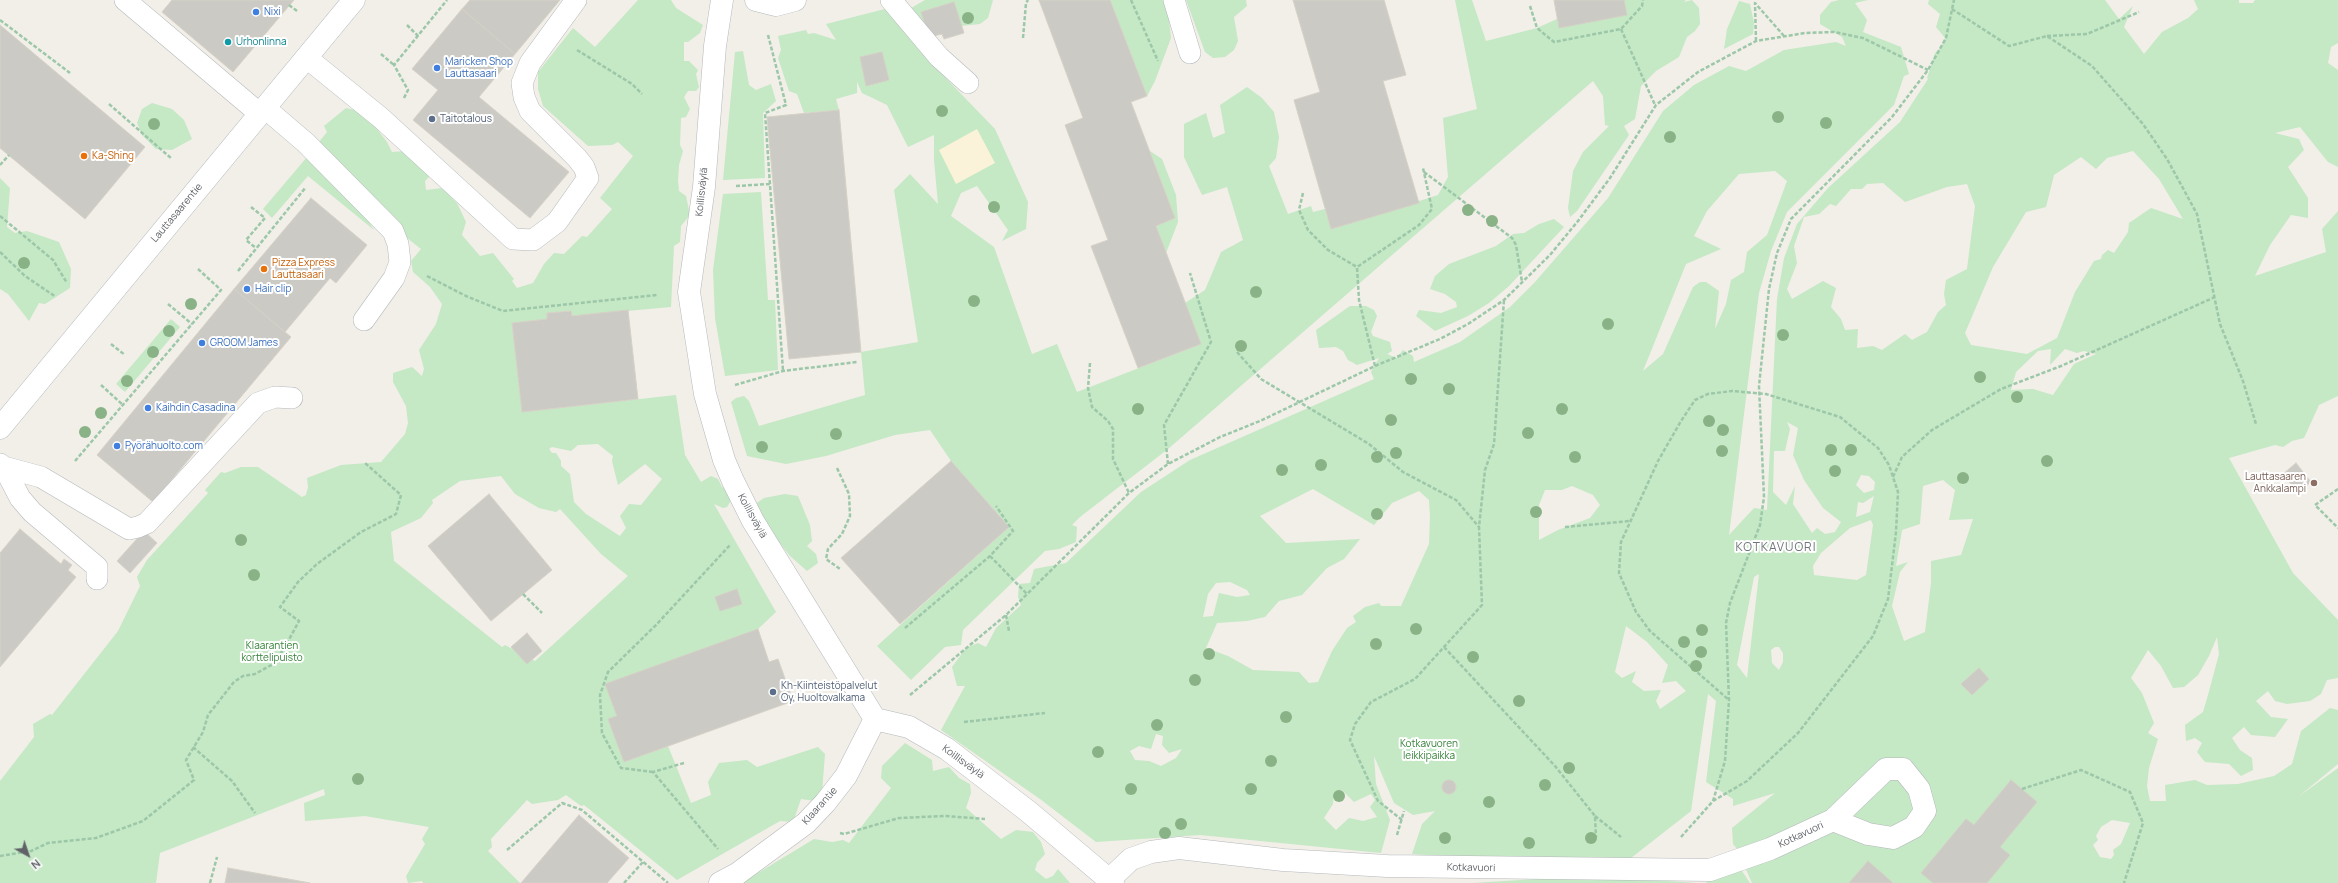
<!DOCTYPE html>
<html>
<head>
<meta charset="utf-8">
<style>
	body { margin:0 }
	#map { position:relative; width:2338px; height:883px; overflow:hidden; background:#f1efe8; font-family:Manrope,sans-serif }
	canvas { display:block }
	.north { position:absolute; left:8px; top:835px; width:40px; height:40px; -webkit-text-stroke:3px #fff; paint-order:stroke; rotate:140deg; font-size:11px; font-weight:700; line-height:16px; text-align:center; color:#5f6368 }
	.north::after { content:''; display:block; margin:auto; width:14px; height:18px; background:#5f6368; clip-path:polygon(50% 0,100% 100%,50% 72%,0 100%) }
</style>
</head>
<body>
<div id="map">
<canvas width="2338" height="883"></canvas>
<div class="north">N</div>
</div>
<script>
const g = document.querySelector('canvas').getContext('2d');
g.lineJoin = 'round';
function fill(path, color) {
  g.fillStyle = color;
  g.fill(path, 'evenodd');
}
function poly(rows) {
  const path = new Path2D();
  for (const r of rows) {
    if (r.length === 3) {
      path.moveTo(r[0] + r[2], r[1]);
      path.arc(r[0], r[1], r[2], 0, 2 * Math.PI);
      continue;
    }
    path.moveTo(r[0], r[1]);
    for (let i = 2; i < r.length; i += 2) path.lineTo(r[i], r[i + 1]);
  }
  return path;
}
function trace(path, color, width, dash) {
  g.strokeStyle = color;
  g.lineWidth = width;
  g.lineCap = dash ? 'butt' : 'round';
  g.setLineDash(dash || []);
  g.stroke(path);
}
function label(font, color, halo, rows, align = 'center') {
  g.font = font + ' Manrope,sans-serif';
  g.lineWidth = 4;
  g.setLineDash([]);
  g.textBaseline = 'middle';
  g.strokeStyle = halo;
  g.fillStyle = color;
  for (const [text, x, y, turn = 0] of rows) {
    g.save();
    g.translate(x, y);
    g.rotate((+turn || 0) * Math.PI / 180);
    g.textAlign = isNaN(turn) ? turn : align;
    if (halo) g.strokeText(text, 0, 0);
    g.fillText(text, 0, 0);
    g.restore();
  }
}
fill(poly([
	[638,0,671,0,676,8,703,25,700,33,688,42,684,42,684,61,689,61,698,70,696,74,699,87,696,91,688,91,684,97,690,109,686,117,681,118,680,145,683,151,679,165,678,181,679,191,686,196,690,215,681,226,680,242,674,246,671,307,572,316,570,311,547,313,547,319,512,323,522,412,676,395,685,455,701,482,711,476,718,479,722,487,727,490,732,499,727,507,723,508,714,504,776,612,758,629,617,716,624,762,668,746,691,803,711,795,708,782,719,763,747,760,757,767,818,747,825,754,822,792,815,801,801,799,793,822,780,821,677,880,584,805,581,806,566,795,558,800,532,804,527,800,491,839,492,847,488,851,520,883,423,883,422,881,408,883,406,876,425,844,422,839,429,827,365,816,305,821,304,803,325,795,324,789,160,853,156,883,0,883,0,781,34,737,33,724,50,714,52,715,118,631,140,586,137,577,147,560,208,493,205,490,221,472,225,473,241,467,258,467,302,497,306,495,308,487,307,478,341,465,381,462,405,434,408,423,406,406,393,382,393,373,412,367,422,376,424,369,419,350,436,324,442,304,430,287,413,272,411,261,421,249,407,238,404,232,319,142,327,132,324,126,346,108,359,111,370,120,387,142,392,152,406,151,424,164,429,177,425,181,426,190,442,188,457,203,466,222,462,235,480,256,493,253,514,279,512,281,517,288,533,283,544,264,554,253,564,254,582,236,587,237,612,209,600,198,633,156,618,142,612,145,588,146,543,106,538,89,538,72,573,28,595,47],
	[598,444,613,456,612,461,618,485,645,464,662,479,641,505,629,504,620,516,626,528,620,536,586,514,574,502,570,474,561,466,561,461,556,453,552,453,549,449,552,447,571,451,578,445],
	[501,476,515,494,539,508,556,512,560,509,601,554,628,576,535,661,505,645,502,647,394,561,391,532,421,518,433,503,432,500,460,481],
	[925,0,993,0,988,18,980,24,921,30,906,11],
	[1110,0,1167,0,1171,38,1155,81,1147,96],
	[1186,0,1246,0,1247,6,1234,17,1238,41,1234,50,1225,57,1213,58,1205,52],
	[1455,0,1472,0,1486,41,1537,28,1557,19,1559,27,1624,0,1686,0,1684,2,1692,0,1699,8,1700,24,1695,31,1687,37,1679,57,1656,71,1641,86,1635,119,1624,126,1629,135,1577,211,1570,217,1568,208,1573,171,1583,152,1609,126,1605,125,1603,96,1593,81,1168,449,1080,517,1072,525,1077,527,1076,542,1059,549,1045,551,963,630,961,645,945,647,911,680,877,646,1009,527,951,461,930,430,895,435,826,456,786,464,747,456,731,402,736,398,744,396,749,401,759,426,865,395,861,352,918,342,894,190,910,174,938,204,934,160,934,135,908,147,887,105,862,93,857,82,857,93,836,99,839,110,804,113,797,94,789,91,778,58,781,50,778,36,806,30,808,34,814,33,836,40,826,24,885,9,936,68,995,129,1028,202,1026,229,1002,241,1008,230,977,186,961,193,951,216,994,247,1032,354,1057,344,1077,392,1201,344,1185,303,1205,290,1221,252,1243,240,1227,187,1202,195,1184,157,1184,124,1206,113,1213,138,1225,133,1220,105,1247,87,1262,98,1274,112,1279,137,1276,158,1269,166,1288,214,1311,206,1313,212,1325,209,1331,229,1438,195,1448,177,1443,118,1477,109],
	[1839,0,1868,0,1855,3,1867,20,1863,32,1901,47,1909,74,1904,76,1894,105,1787,212,1771,251,1759,293,1729,535,1754,508,1767,510,1777,299,1784,258,1797,224,1828,188,1900,122,1928,79,1927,78,1935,53,1941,47,1945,38,1936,27,1940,14,1928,4,1929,0,2105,0,2119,19,2133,6,2124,27,2144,54,2162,32,2188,18,2198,9,2194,0,2239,0,2239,3,2253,3,2255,0,2338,0,2338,43,2331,47,2328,63,2338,70,2338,167,2328,162,2300,127,2275,133,2299,139,2304,150,2288,167,2308,198,2308,218,2291,215,2270,245,2255,276,2326,252,2322,229,2338,211,2338,396,2319,405,2304,438,2292,441,2283,447,2275,445,2229,458,2293,573,2338,620,2338,678,2327,680,2321,694,2310,701,2287,704,2275,701,2268,691,2256,701,2271,717,2288,719,2275,737,2251,735,2244,727,2232,738,2240,750,2252,758,2253,770,2241,776,2229,764,2205,762,2197,752,2202,743,2195,738,2186,741,2185,725,2203,712,2208,695,2219,654,2217,637,2209,656,2198,675,2184,687,2173,688,2161,666,2148,650,2131,678,2142,693,2154,723,2148,733,2158,739,2149,768,2147,786,2150,801,2166,801,2165,785,2195,780,2207,785,2238,784,2274,776,2292,764,2301,731,2330,708,2338,710,2338,764,2298,797,2338,768,2338,883,1752,883,1737,849,1733,844,1732,828,1775,793,1733,806,1733,799,1706,782,1716,701,1708,694,1691,811,1631,858,1571,865,1412,854,1422,824,1435,811,1413,815,1394,803,1374,756,1376,784,1390,820,1381,853,1200,835,1096,842,1040,799,941,730,965,686,957,686,952,667,966,648,978,643,986,647,996,628,1021,605,1018,597,1019,584,1030,583,1034,569,1066,563,1141,492,1190,460,1374,379,1371,372,1379,358,1357,365,1348,360,1343,351,1336,347,1319,348,1316,330,1350,306,1366,306,1374,310,1377,316,1371,332,1373,336,1390,342,1392,351,1387,354,1397,358,1403,350,1413,356,1414,362,1460,342,1510,307,1535,282,1608,198,1663,111,1694,85,1729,66,1746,71,1784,50,1836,42,1846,46,1842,37,1820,24,1820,15,1831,2],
	[2133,151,2159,179,2183,219,2151,208,2129,223,2128,232,2114,253,2108,250,2102,255,2101,259,2094,261,2075,292,2057,338,2027,354,1971,345,1965,333,1993,267,2026,212,2046,207,2054,175,2081,157,2096,169,2107,158],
	[1775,171,1787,181,1767,235,1747,252,1744,272,1731,280,1726,304,1715,329,1719,291,1706,282,1700,282,1693,287,1663,354,1643,371,1686,264,1721,249,1694,236,1707,211,1739,174],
	[1883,183,1905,202,1947,187,1967,184,1975,206,1967,269,1946,280,1944,294,1946,305,1938,312,1927,332,1912,340,1905,334,1882,350,1873,346,1857,348,1858,329,1845,330,1841,319,1831,307,1836,288,1823,281,1792,299,1787,289,1797,263,1794,246,1804,217,1819,214,1830,204,1836,206,1851,189,1862,189,1867,184],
	[2051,349,2050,365,2065,349,2077,353,2084,351,2096,354,2074,364,2053,395,2033,389,2011,390,2016,372,2038,351],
	[1787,422,1798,428,1793,455,1804,480,1823,508,1841,522,1835,532,1825,534,1817,528,1812,533,1793,504,1795,486,1786,505,1773,492,1774,451,1785,451,1790,429],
	[1861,475,1869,476,1875,482,1874,490,1864,493,1856,485],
	[1943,480,1955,490,1949,520,1973,519,1961,555,1931,561,1931,583,1925,632,1904,641,1892,606,1900,572,1908,562,1896,566,1902,530,1920,524,1923,486],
	[1572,486,1593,495,1600,505,1590,518,1558,530,1539,540,1539,505,1545,490,1562,490],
	[1313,489,1374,525,1392,503,1419,491,1429,500,1430,516,1429,544,1401,606,1381,606,1379,603,1365,607,1353,616,1356,622,1347,628,1332,651,1318,682,1309,683,1299,672,1253,670,1228,656,1206,648,1217,623,1247,621,1265,617,1279,601,1302,595,1327,568,1344,559,1360,539,1286,543,1260,516],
	[1874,496,1870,512,1856,517,1858,502,1863,503],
	[1871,520,1873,525,1866,575,1857,580,1814,575,1813,566,1821,553,1850,528],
	[1759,574,1747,678,1737,665,1754,577],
	[1230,582,1247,590,1250,595,1237,597,1219,593,1213,616,1203,617,1208,594,1216,583],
	[1626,626,1647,642,1668,665,1662,683,1676,681,1686,691,1660,709,1656,701,1661,690,1644,691,1632,682,1636,671,1622,678,1615,672],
	[1775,647,1779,647,1783,653,1783,662,1779,670,1772,663,1771,650],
	[1156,734,1163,736,1162,745,1169,753,1182,749,1176,758,1161,766,1149,761,1135,760,1130,751,1139,746,1151,749],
	[1342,790,1354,802,1371,794,1375,800,1370,807,1377,817,1363,821,1349,818,1336,830,1324,818,1333,804,1334,793],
	[2112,820,2130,823,2121,844,2113,850,2114,855,2111,859,2100,857,2093,845,2098,840,2096,836,2101,827],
	[1739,1,1750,4,1754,23,1753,34,1724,49,1727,29],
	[743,51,749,85,756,90,771,84,776,101,763,113,765,178,723,180,735,52],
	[152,103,172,109,184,120,192,139,172,150,156,149,142,135,137,123,142,109],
	[1150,151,1162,159,1176,195,1178,222,1166,253,1156,226,1175,218],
	[307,157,365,216,374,230,308,176,272,218,263,209],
	[0,178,10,188,7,227,15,233,27,231,59,242,71,269,70,288,45,304,39,303,29,321,8,294,0,289],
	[761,192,768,300,775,300,778,370,725,376,715,318,713,270,723,194],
	[1554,219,1564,227,1509,286,1489,303,1468,316,1435,331,1416,316,1419,310,1441,313,1457,307,1456,302,1445,294,1430,289,1435,276,1449,264,1496,246,1513,234,1524,233,1539,224],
	[171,319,180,327,125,392,116,384],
	[785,494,798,496,810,525,812,541,807,546,816,554,818,563,807,571,790,556,751,507,764,498],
	[905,743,932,760,933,771,949,767,959,778,970,784,971,793,966,808,1001,839,1016,830,1033,832,1041,842,1045,854,1037,863,1035,870,1046,879,1053,876,1058,869,1070,883,713,883,743,882,814,839,832,842,843,840,849,843,891,788,881,778,882,766],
	[1740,868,1750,883,1705,883],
	[1568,877,1624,878,1697,883,1473,883]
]), '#c5e8c5');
fill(poly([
	[977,129,995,163,956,184,939,150]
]), '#fbf3d9');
const building = poly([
	[172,0,294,0,233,72,162,12,172,0],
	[470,0,560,0,515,54,462,9,470,0],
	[1039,0,1110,0,1147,96,1131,102,1175,218,1156,226,1201,344,1138,368,1091,246,1108,240,1065,125,1083,118,1039,0],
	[1293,0,1384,0,1406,75,1383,81,1419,203,1331,229,1294,100,1320,92,1293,0],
	[1554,0,1624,0,1627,15,1559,28,1554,0],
	[954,2,964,33,944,39,942,34,929,37,921,12,954,2],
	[462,9,515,54,479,97,569,172,530,218,413,120,438,90,412,69,462,9],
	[0,25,145,147,85,219,0,148,0,25],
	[882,52,889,80,866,86,860,57,882,52],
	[839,110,861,352,789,359,767,117,839,110],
	[311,198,367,245,336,283,330,278,285,332,234,289,311,198],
	[234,289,291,337,153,502,97,455,234,289],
	[628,310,638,399,522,412,512,323,547,319,547,313,571,311,572,316,628,310],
	[951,461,1009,527,900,624,841,558,951,461],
	[2296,463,2311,482,2298,493,2283,474,2296,463],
	[489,494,552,570,491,621,428,546,489,494],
	[20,529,61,564,64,559,72,565,68,570,76,577,0,667,0,553,20,529],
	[144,531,157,543,130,573,117,561,144,531],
	[737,589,742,604,720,611,715,597,737,589],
	[758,629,769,662,778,659,793,701,624,762,608,719,617,716,605,684,758,629],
	[527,633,542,651,527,664,511,647,527,633],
	[1979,668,1989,679,1972,695,1961,684,1979,668],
	[2011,780,2037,802,2000,847,2010,855,1987,883,1933,883,1921,873,1966,819,1974,825,2011,780],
	[1449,787,7],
	[579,815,629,858,607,883,521,883,579,815],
	[1868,861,1893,883,1849,883,1868,861],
	[228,868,310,883,225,883,228,868]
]);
fill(building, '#cccac5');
trace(building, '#d6d1c6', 1);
const service = poly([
	[125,0,260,114],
	[891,0,939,57,968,83],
	[1174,0,1190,53],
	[307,58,381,118,513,239,533,240,557,222,588,178,584,167,577,158,530,111,524,97,522,83,530,63,576,0],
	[265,108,306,143,393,231,398,244,400,262,394,278,364,320],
	[0,464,4,467,41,477,129,529,138,527,147,523,258,403,275,397,292,398],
	[4,467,20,498,32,512,97,567,97,579]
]);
const minor = poly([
	[722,0,715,46,704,187,689,292,705,394,724,460,733,481,753,521,875,719,909,727,947,749,1029,812,1113,883],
	[756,0,776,5,795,0],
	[1110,879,1131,859,1151,852,1179,848,1283,860,1387,866,1710,870,1770,849,1833,820,1886,769,1903,769,1919,789,1925,811,1914,827,1893,838,1868,834,1833,820],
	[720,883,737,874,806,823,825,803,846,776,875,719]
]);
const secondary = poly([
	[0,428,354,0]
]);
trace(service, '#b5b8bc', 22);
trace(minor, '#b5b8bc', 23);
trace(secondary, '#b6babf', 23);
trace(poly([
	[1131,0,1158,61],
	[289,5,297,11],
	[1530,6,1537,28,1554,42,1621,29,1642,6,1643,0],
	[1952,9,2009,46,2047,36,2092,66,2143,124,2167,159,2197,214,2220,324,2243,381,2256,424],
	[0,20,70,73],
	[407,25,418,36],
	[1621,29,1655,105],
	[768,35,786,105,765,113,783,371],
	[2047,36,2087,34,2139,12],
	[1023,38,1026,3,1028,0],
	[1756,41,1755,3,1784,36],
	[577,50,632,84,642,94],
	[381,54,394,65],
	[404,98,408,90,394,65,447,0],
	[109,104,172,159],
	[0,165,9,155],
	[1424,172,1512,238,1516,245,1522,282],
	[736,186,770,184],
	[1303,193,1299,210,1308,230,1328,250,1357,267],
	[251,207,265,218,246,240,256,248],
	[0,216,53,260,67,283],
	[0,252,25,276,56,297],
	[238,271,306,187],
	[427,276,466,296,503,311,657,295],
	[168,304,192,324],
	[111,344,125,355],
	[1237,352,1261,379,1369,444,1403,472,1456,500,1479,527],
	[1090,363,1088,388,1092,407,1108,421,1113,429,1113,459,1129,493],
	[1375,366,1359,300,1357,267,1419,225,1432,209,1423,168],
	[101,385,123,405],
	[735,385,783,371,857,362],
	[75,461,221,290,198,269],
	[1168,464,1164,425,1211,342,1190,273],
	[837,468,849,494,850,516,842,534,828,549,826,559,840,569],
	[1893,477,1902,457,1932,430,2001,389,2061,366,2215,297],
	[2338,489,2315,505,2338,528],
	[1565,527,1630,521],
	[990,556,1027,594],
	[523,594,542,613],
	[1006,615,1009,631],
	[905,628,990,556,1013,531,996,506],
	[1444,647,1555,766,1595,816,1596,837],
	[910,695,1006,615,1129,493,1168,464,1220,437,1260,421,1375,366,1440,339,1468,324,1504,300,1550,255,1578,221,1610,178,1656,105,1698,72,1756,41,1805,33,1834,32,1863,38,1928,70],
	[964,722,1045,713],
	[193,747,232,781,255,813],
	[684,763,653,772,718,849],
	[653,772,621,768,602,733,600,695,608,672,656,625,731,544],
	[2022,789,2081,770,2130,792,2143,823,2124,883],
	[1713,801,1747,781,1798,733,1873,636,1888,599,1896,532,1898,492,1889,465,1878,448,1840,417,1766,394,1732,391,1708,394,1695,400,1681,421,1658,461,1621,542,1619,573,1636,612,1650,631,1729,700],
	[1595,816,1621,837],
	[1402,820,1378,801,1350,740,1355,724,1371,702,1415,679,1482,605,1479,527,1485,470,1494,444,1504,300],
	[840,833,844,834,899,818,946,816,985,819],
	[1397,835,1404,811],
	[1681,837,1713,801,1725,761,1729,700,1726,623,1730,603,1760,525,1764,497,1759,386,1769,289,1777,253,1791,219,1892,117,1928,70,1946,38,1954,0],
	[507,850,562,803,582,810,668,883],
	[0,856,31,851,48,843,96,838,143,821,194,780,186,760,203,732,208,715,234,682,243,676,255,674,275,663,291,636,299,621,280,607,298,582,317,564,361,532,396,514,401,495,365,463],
	[210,883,217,857],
	[624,883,643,862]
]), '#9cc7a9', 2.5, [4, 2]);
trace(service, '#fff', 21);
trace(minor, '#fff', 22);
trace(secondary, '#fff', 22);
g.fillStyle = '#89b387';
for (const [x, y] of [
	[968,18],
	[942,111],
	[1778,117],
	[1826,123],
	[154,124],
	[1670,137],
	[994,207],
	[1468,210],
	[1492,221],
	[24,263],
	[1256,292],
	[974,301],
	[191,304],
	[1608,324],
	[169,331],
	[1783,335],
	[1241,346],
	[153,352],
	[1980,377],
	[1411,379],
	[127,381],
	[1449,389],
	[2017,397],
	[1138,409],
	[1562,409],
	[101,413],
	[1391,420],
	[1709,421],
	[1723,430],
	[85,432],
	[1528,433],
	[836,434],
	[762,447],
	[1831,450],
	[1851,450],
	[1722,451],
	[1396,453],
	[1377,457],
	[1575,457],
	[2047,461],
	[1321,465],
	[1282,470],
	[1835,471],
	[1963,478],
	[1536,512],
	[1377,514],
	[241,540],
	[254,575],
	[1416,629],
	[1702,630],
	[1684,642],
	[1376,644],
	[1701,652],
	[1209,654],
	[1473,657],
	[1696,666],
	[1195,680],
	[1519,701],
	[1286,717],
	[1157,725],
	[1098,752],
	[1271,761],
	[1569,768],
	[358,779],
	[1545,785],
	[1131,789],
	[1251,789],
	[1339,796],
	[1489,802],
	[1181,824],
	[1165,833],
	[1445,838],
	[1591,838],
	[1529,843]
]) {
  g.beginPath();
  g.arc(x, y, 6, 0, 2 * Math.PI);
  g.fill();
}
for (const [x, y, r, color] of [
	[256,12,4,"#3f7fe0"],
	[228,42,4,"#0f9aa8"],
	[437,68,4,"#3f7fe0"],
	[432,119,4,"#5c6f8a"],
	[84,156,4,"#e8710a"],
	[264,269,4,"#e8710a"],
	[247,289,4,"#3f7fe0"],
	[202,343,4,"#3f7fe0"],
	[148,408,4,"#3f7fe0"],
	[117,446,4,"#3f7fe0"],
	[2314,483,4,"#8d6e63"],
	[773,692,4,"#5c6f8a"]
]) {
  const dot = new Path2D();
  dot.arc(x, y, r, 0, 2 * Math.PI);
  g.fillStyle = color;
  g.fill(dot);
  trace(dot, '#fff', 1.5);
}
label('10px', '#366cbe', '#fff', [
	["Nixi",264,12],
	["Maricken Shop",445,62],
	["Lauttasaari",445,74],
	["Hair clip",255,289],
	["GROOM James",210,343],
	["Kaihdin Casadina",156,408],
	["Pyörähuolto.com",125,446]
], 'left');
label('10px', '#0d838f', '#fff', [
	["Urhonlinna",236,42]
], 'left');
label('10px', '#4e5e75', '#fff', [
	["Taitotalous",440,119],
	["Kh-Kiinteistöpalvelut",781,686],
	["Oy, Huoltovalkama",781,698]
], 'left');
label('10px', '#c56008', '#fff', [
	["Ka-Shing",92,156],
	["Pizza Express",272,263],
	["Lauttasaari",272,275]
], 'left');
label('10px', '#5f6368', '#fff', [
	["Koillisväylä",702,192,-84],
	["Lauttasaarentie",177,213,-50],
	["Koillisväylä",752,516,61],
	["Koillisväylä",963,762,36],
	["Klaarantie",820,806,-48],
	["Kotkavuori",1801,835,-25],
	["Kotkavuori",1471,868,1]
]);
label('10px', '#785e54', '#fff', [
	["Lauttasaaren",2306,477],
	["Ankkalampi",2306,489]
], 'right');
label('10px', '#348238', '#fff', [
	["Klaarantien",272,646],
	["korttelipuisto",272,658],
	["Kotkavuoren",1429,744],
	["leikkipaikka",1429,756]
]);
g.letterSpacing = '1px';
label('12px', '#70757a', '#fff', [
	["KOTKAVUORI",1776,548]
]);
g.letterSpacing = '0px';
</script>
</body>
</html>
